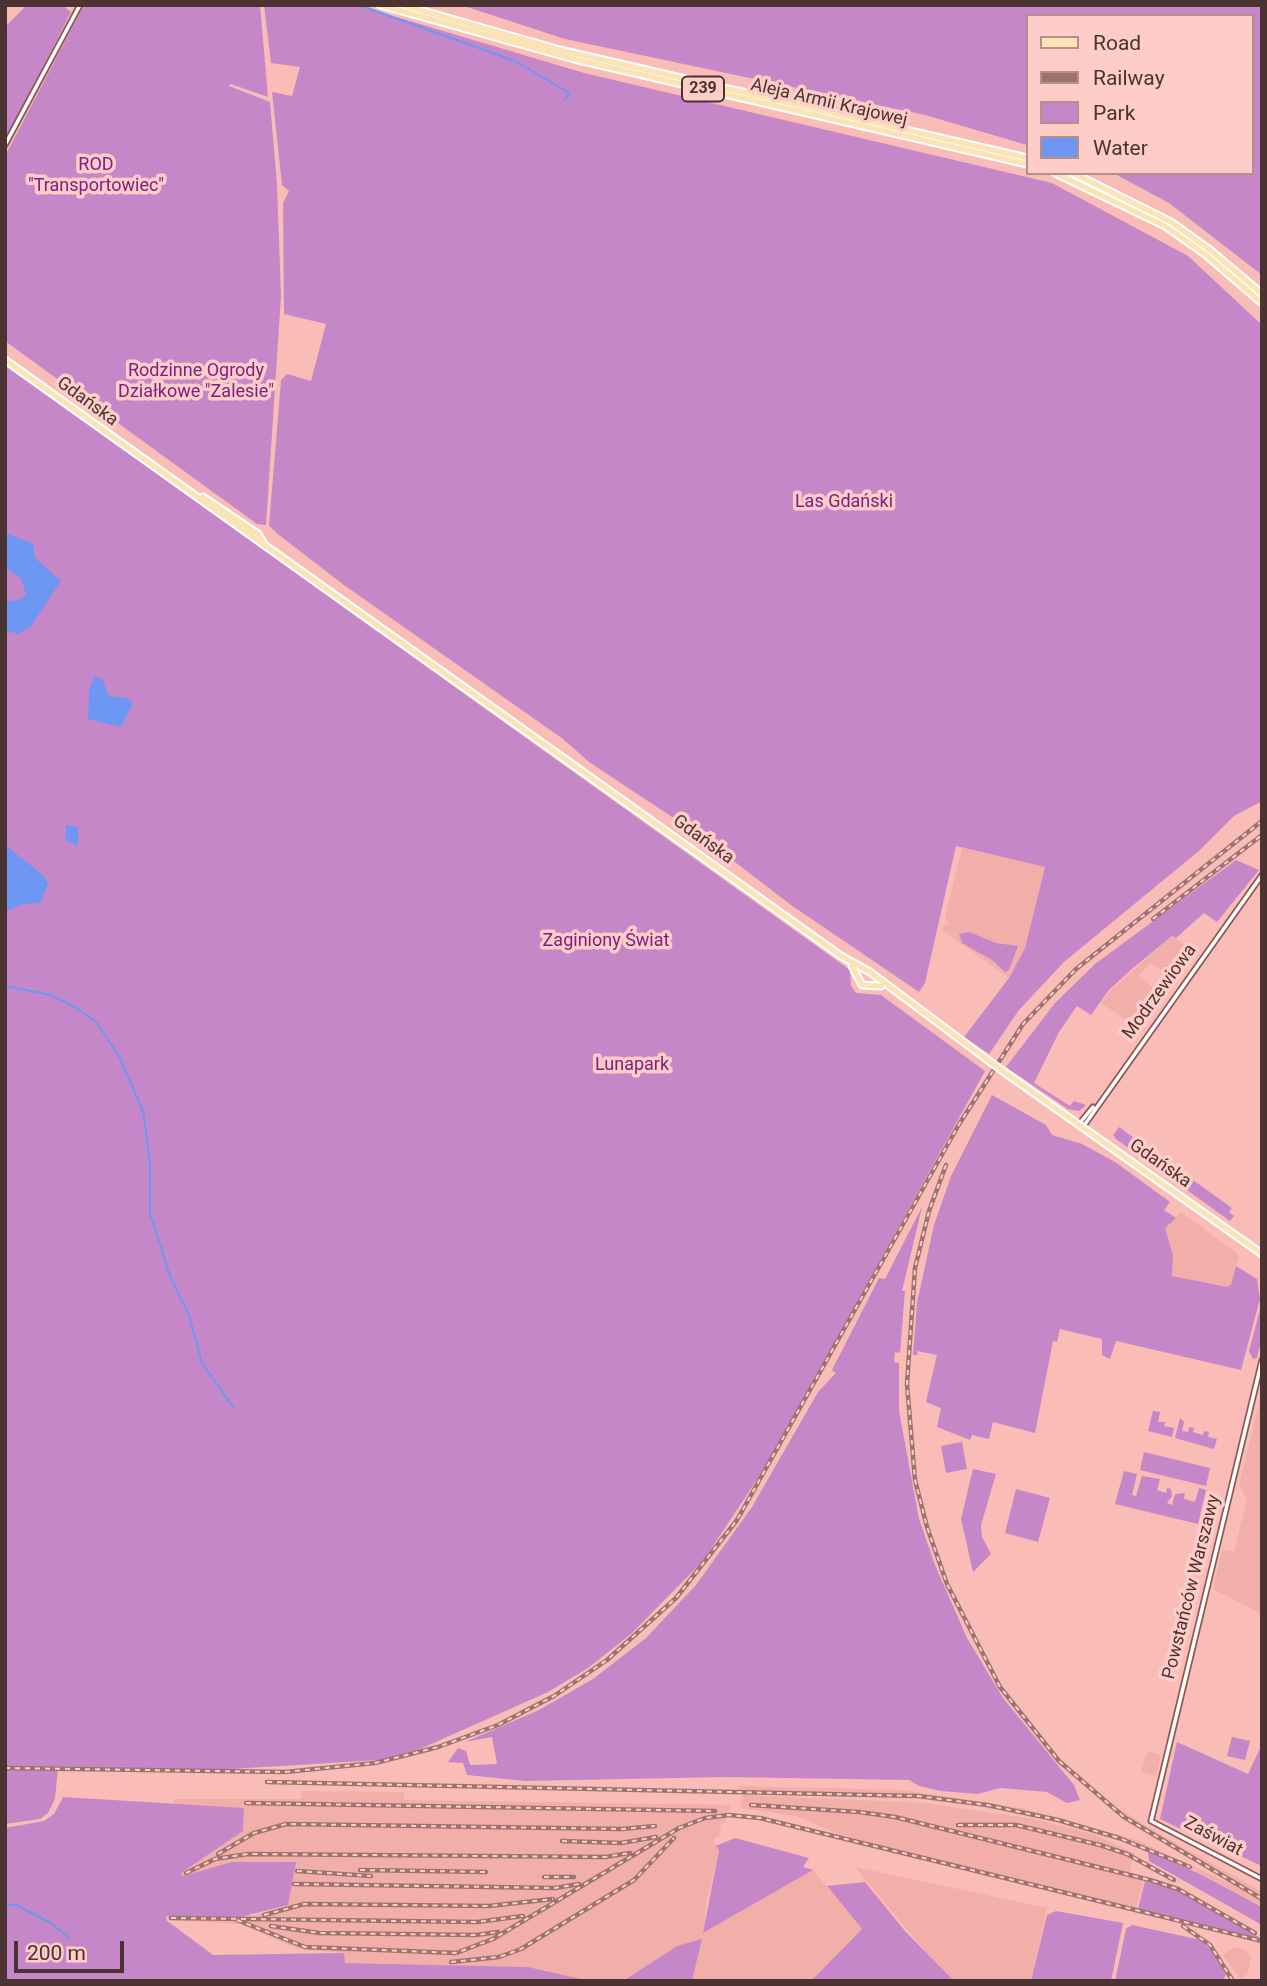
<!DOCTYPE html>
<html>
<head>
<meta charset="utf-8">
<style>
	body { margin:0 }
	#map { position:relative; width:1267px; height:1986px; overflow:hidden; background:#f9bcb6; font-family:Roboto,sans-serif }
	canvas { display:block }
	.frame { position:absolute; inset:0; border:7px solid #4b3331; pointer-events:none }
	.legend { position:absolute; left:1026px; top:14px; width:228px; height:161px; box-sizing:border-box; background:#fecdc8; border:2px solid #b68f8c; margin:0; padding:9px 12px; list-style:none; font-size:21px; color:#4b3331 }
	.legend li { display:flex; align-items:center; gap:14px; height:35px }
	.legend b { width:35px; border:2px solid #b68f8c }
	.scale { position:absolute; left:14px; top:1941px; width:110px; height:32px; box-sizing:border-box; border:4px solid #4b3331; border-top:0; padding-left:9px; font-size:21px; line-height:24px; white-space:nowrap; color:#4b3331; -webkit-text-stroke:5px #fecdc8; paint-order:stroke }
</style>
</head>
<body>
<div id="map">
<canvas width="1267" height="1986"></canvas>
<div class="frame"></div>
<ul class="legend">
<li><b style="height:9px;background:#fae4b6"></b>Road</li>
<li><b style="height:9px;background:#9d736f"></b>Railway</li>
<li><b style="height:19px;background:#c687c9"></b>Park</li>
<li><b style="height:19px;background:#6e97f3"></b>Water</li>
</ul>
<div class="scale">200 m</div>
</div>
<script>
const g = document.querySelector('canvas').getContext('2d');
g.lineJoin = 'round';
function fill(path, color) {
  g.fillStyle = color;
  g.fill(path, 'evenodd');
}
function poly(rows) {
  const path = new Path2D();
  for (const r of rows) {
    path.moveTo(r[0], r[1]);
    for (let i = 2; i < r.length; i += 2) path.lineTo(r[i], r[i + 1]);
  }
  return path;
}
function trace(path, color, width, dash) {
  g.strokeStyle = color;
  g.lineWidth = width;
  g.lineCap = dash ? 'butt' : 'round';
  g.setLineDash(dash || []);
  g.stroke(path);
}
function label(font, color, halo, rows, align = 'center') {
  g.font = font + ' Roboto,sans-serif';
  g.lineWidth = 7;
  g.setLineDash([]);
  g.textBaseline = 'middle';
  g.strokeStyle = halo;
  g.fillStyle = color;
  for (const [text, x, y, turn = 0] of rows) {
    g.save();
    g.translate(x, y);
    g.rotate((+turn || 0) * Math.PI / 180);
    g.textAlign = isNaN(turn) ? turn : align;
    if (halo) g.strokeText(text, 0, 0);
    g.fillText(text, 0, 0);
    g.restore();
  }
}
fill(poly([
	[962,848,1045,867,1025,948,1009,978,941,929,949,923,945,917],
	[1172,936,1195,952,1172,984,1170,982,1172,978,1151,963,1138,976,1163,996,1139,1029,1101,1003,1111,990],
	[1181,1212,1239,1255,1230,1289,1172,1276,1173,1255,1165,1228],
	[1262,1393,1262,1614,1213,1589,1222,1550,1234,1552,1247,1500,1239,1485],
	[1147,1751,1161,1755,1156,1776,1141,1772],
	[738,1786,903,1790,1022,1808,1139,1841,1254,1895,1150,1835,1115,1811,1119,1808,1149,1828,1262,1892,1262,1906,1192,1869,1140,1847,1027,1813,917,1797,738,1791],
	[301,1791,404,1792,404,1800,731,1805,725,1823,721,1824,719,1836,713,1839,719,1850,706,1904,704,1933,813,1870,862,1929,811,1981,692,1981,702,1940,677,1946,623,1981,590,1981,528,1967,344,1963,344,1953,298,1949,240,1924,165,1920,165,1916,256,1915,287,1906,296,1863,232,1862,183,1877,180,1873,243,1831,244,1809,174,1804,174,1799,301,1799],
	[743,1795,923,1803,1034,1819,1093,1834,1134,1853,1129,1873,1144,1877,1136,1909,896,1850,836,1833,797,1816,740,1808],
	[855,1867,1047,1908,1031,1981,950,1981],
	[1235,1947,1247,1951,1251,1957,1248,1973,1240,1979,1223,1955]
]), '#f2aea8');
fill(poly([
	[27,5,62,5,71,12,5,141,5,27],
	[84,5,260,5,268,97,231,84,229,86,270,102,277,184,281,296,266,525,257,524,5,341,5,156],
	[264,5,356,5,584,73,1052,183,1188,256,1262,325,1262,801,1234,816,1200,850,1064,962,1019,1010,989,1054,964,1037,1009,978,1025,948,1045,867,956,846,925,983,919,992,791,905,701,836,589,762,563,739,344,585,279,535,269,526,281,380,287,374,311,381,326,324,284,314,283,203,289,191,282,185,272,92,292,96,300,67,271,63],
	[461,5,1262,5,1262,275,1169,203,1113,173,1251,173,1251,16,1027,16,1027,145,925,115,565,39],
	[5,365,850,970,851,986,856,993,881,995,985,1071,768,1463,703,1561,631,1634,588,1668,548,1692,420,1749,379,1760,198,1771,58,1767,55,1799,48,1813,40,1819,5,1824],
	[1236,860,1259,870,1217,922,1204,913,1176,938,1172,936,1133,968,1109,990,1091,1015,1077,1006,1059,1032,1034,1083,1070,1106,1074,1101,1086,1105,1079,1111,1068,1109,1006,1067,1055,1003,1095,964],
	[969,932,996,943,1018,946,1009,970,1005,972,992,960,962,943,959,934],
	[992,1095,1046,1125,1052,1135,1082,1144,1115,1162,1170,1202,1164,1210,1176,1218,1165,1228,1173,1255,1172,1276,1227,1287,1231,1285,1236,1266,1257,1279,1260,1299,1241,1370,1116,1341,1110,1359,1102,1355,1102,1339,1060,1329,1057,1342,1053,1341,1035,1433,993,1422,989,1439,972,1435,970,1440,937,1427,941,1408,926,1402,937,1355,917,1351,918,1355,913,1355,917,1303,934,1225,951,1176],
	[1119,1127,1232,1208,1229,1212,1234,1216,1230,1221,1116,1139,1113,1135],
	[922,1207,902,1291,905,1291,900,1353,895,1352,894,1362,899,1363,899,1411,919,1519,935,1565,967,1638,1003,1698,1074,1785,1080,1800,1067,1803,1047,1792,1000,1788,978,1794,941,1791,919,1786,909,1780,725,1777,525,1781,467,1775,463,1763,448,1762,458,1748,466,1751,470,1765,497,1764,492,1737,465,1742,539,1710,593,1679,646,1638,696,1585,752,1507,818,1392,836,1373,832,1370,879,1278,885,1279],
	[1262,1302,1262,1337,1257,1358,1253,1359,1249,1351],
	[1153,1411,1160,1412,1158,1422,1165,1422,1164,1426,1174,1428,1172,1437,1148,1431],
	[1180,1418,1184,1422,1182,1431,1188,1432,1189,1427,1194,1428,1193,1432,1203,1435,1204,1431,1209,1432,1208,1437,1217,1439,1214,1449,1175,1438],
	[962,1442,967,1469,946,1473,941,1446],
	[1144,1452,1210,1468,1206,1486,1140,1470],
	[973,1469,996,1474,981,1525,982,1537,991,1554,973,1572,961,1519],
	[1124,1471,1137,1474,1132,1495,1136,1496,1142,1476,1160,1479,1157,1490,1166,1493,1167,1488,1171,1489,1172,1496,1167,1503,1172,1505,1175,1494,1185,1493,1184,1499,1195,1502,1199,1488,1206,1490,1198,1524,1115,1504],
	[1016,1489,1050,1498,1038,1542,1005,1533],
	[1232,1737,1250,1741,1245,1760,1227,1756],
	[1177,1742,1248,1774,1262,1744,1262,1866,1225,1849,1224,1842,1216,1839,1210,1843,1160,1819],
	[63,1797,244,1808,243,1831,181,1873,183,1876,232,1862,296,1862,288,1905,240,1917,166,1916,166,1920,213,1955,344,1953,345,1963,528,1967,590,1981,5,1981,5,1828,44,1821,54,1814],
	[735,1838,809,1858,803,1867,813,1870,703,1933,719,1850,716,1846],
	[1148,1851,1200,1874,1262,1907,1262,1925,1149,1861],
	[1145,1881,1178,1891,1262,1939,1138,1909],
	[865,1882,905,1931,954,1981,811,1981,862,1929,827,1886],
	[1056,1911,1123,1923,1111,1981,1031,1981,1047,1915],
	[1132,1925,1201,1940,1215,1954,1226,1975,1222,1981,1115,1981,1126,1929],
	[702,1939,692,1981,623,1981,677,1946]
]), '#c687c9');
fill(poly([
	[5,530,8,534,34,544,34,557,61,581,31,626,19,634,5,631,5,602,22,599,26,594,21,579,5,567],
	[94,676,102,679,109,696,127,698,133,703,121,727,88,719,89,691],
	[66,825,78,827,78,846,65,840],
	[5,845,43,875,48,884,40,903,23,904,5,912]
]), '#6e97f3');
trace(poly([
	[359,5,515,61,569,93,565,100],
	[5,986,51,995,77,1008,97,1023,119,1056,143,1111,150,1163,150,1213,170,1276,189,1315,202,1363,233,1407],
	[5,1904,16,1905,51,1923,69,1938]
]), '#6e97f3', 2);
const minor = poly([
	[5,145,80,5],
	[1079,1124,1093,1107],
	[1083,1127,1262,875],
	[1262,1360,1151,1821,1262,1879]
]);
const major = poly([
	[380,5,574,59,1027,164],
	[402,5,560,50,1027,158],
	[1055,173,1165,226,1205,254,1262,303],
	[1073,173,1171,222,1210,250,1262,294],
	[5,360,841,956,870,972,989,1061],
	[203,497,258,534,264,544],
	[852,966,862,985,881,986],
	[1007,1074,1262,1254]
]);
trace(minor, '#8d5854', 7);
trace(major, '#fff', 9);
trace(minor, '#fff', 3.5);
trace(major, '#fae4b6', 5);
const rail = poly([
	[1153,919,1262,835],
	[946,1165,929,1211,915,1268,907,1384,915,1480,927,1527,947,1584,1000,1687,1059,1761,1124,1817,1262,1899],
	[5,1768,285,1772,375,1763,438,1747,498,1725,554,1696,607,1660,676,1598,737,1520,958,1126,1023,1024,1076,969,1262,821],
	[267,1782,918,1796,987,1805,1058,1820,1119,1838,1190,1867],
	[246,1803,715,1811],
	[751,1805,859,1812,895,1817,1150,1880,1178,1889,1255,1933],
	[958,1825,1016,1825,1100,1845,1127,1854,1174,1880],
	[562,1841,621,1843,656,1837],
	[218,1854,254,1833,286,1824,622,1829,655,1826],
	[360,1870,486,1872],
	[297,1871,371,1876],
	[186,1873,215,1859,248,1854,605,1857,630,1853],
	[544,1877,574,1877],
	[294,1884,555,1888,579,1884],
	[264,1915,304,1904,489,1906,553,1899],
	[171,1918,477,1922,523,1916],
	[237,1920,305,1947,456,1953,493,1939,679,1828,705,1818,729,1815,760,1818,1262,1941],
	[271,1926,319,1933,476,1935,498,1932],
	[1183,1926,1210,1945,1233,1981],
	[451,1962,499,1957,521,1949,634,1880,674,1838]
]);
trace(rail, '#9d736f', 4.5);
trace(rail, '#fecdc8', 2, [5]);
const majorBridge = poly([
	[989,1061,1007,1074]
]);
trace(majorBridge, '#fff', 9, []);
trace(majorBridge, '#fae4b6', 5);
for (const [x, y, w] of [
	[703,89,42]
]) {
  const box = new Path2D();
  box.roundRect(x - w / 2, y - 12.5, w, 25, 5);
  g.fillStyle = '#fecdc8';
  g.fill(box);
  trace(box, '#4b3331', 2);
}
label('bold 16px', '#4b3331', null, [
	["239",703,89]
]);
label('18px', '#4b3331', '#fecdc8', [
	["Aleja Armii Krajowej",829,103,13],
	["Gdańska",87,402,36],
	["Gdańska",703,840,36],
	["Modrzewiowa",1160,992,-54],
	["Gdańska",1160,1164,35],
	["Powstańców Warszawy",1192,1587,-76],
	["Zaświat",1213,1837,28]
]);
label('18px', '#7d1f85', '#fecdc8', [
	["ROD",96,165],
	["\"Transportowiec\"",96,186],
	["Rodzinne Ogrody",196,371],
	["Działkowe \"Zalesie\"",196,392],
	["Las Gdański",844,502],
	["Zaginiony Świat",606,941],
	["Lunapark",632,1065]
]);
</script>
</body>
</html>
